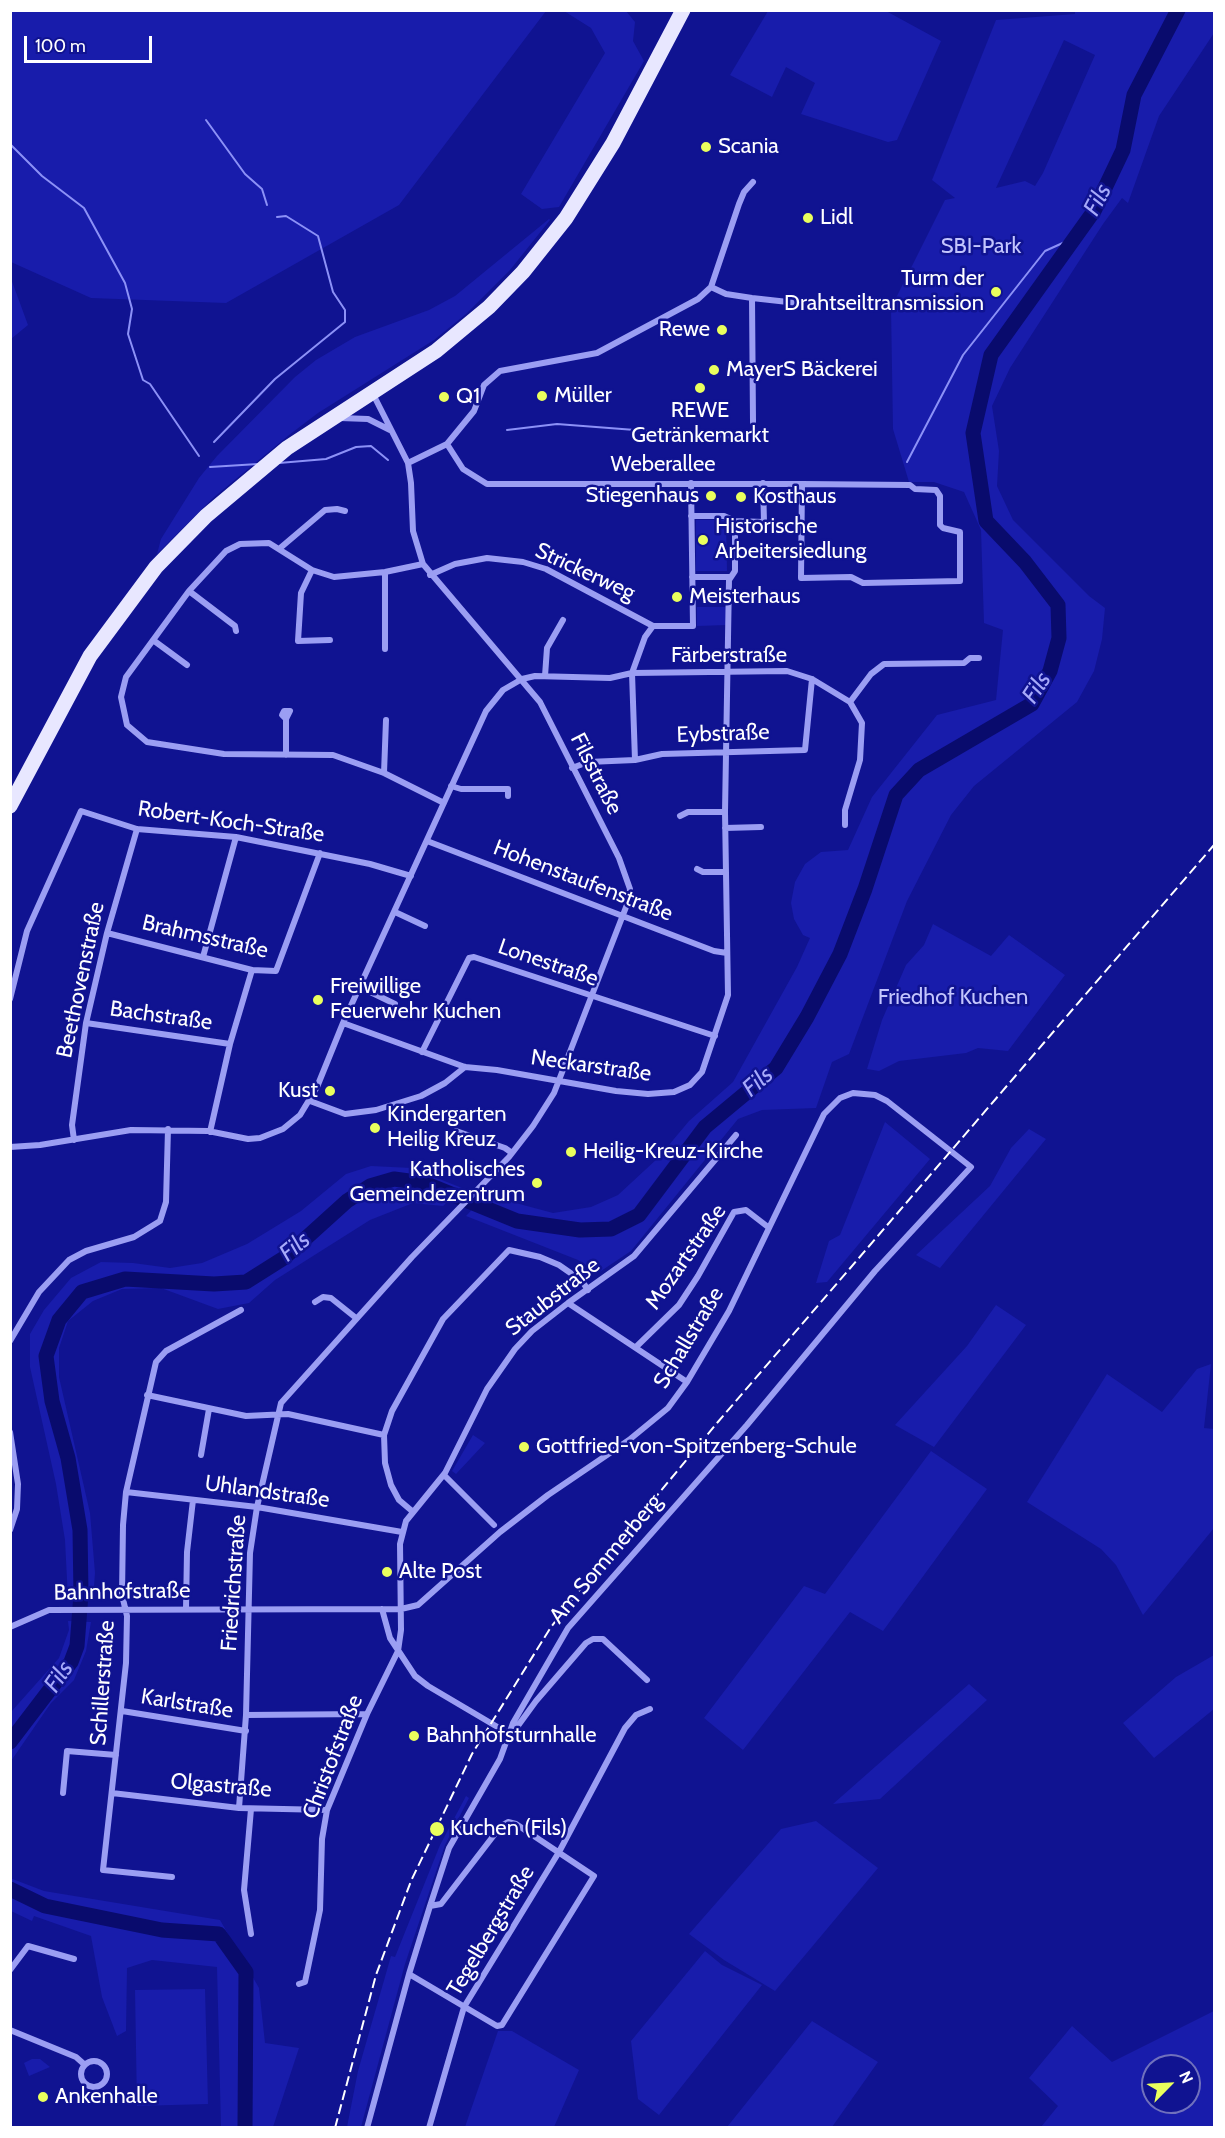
<!DOCTYPE html>
<html>
<head>
<meta charset="utf-8">
<style>
	body { margin:0 }
	#map { position:relative; width:1225px; height:2138px; overflow:hidden; background:#101391; font-family:Cabin,sans-serif }
	canvas { display:block }
	.frame { position:absolute; inset:0; border:12px solid #fff; pointer-events:none }
	.north { position:absolute; left:1141px; top:2054px; width:60px; height:60px; box-sizing:border-box; background:#101391; border:2px solid #7071bd; border-radius:50%; rotate:66deg; font-size:16px; font-weight:700; line-height:24px; text-align:center; color:#fff }
	.north::after { content:''; display:block; margin:auto; width:21px; height:27px; background:#eaff5d; clip-path:polygon(50% 0,100% 100%,50% 72%,0 100%) }
	.scale { position:absolute; left:24px; top:36px; width:128px; height:27px; box-sizing:border-box; border:3px solid #fff; border-top:0; padding-left:8px; font-size:18px; line-height:21px; white-space:nowrap; color:#fff; -webkit-text-stroke:4px #101391; paint-order:stroke }
</style>
</head>
<body>
<div id="map">
<canvas width="1225" height="2138"></canvas>
<div class="frame"></div>
<div class="north">N</div>
<div class="scale">100 m</div>
</div>
<script>
const g = document.querySelector('canvas').getContext('2d');
g.lineJoin = 'round';
function fill(path, color) {
  g.fillStyle = color;
  g.fill(path, 'evenodd');
}
function poly(rows) {
  const path = new Path2D();
  for (const r of rows) {
    if (r.length === 3) {
      path.moveTo(r[0] + r[2], r[1]);
      path.arc(r[0], r[1], r[2], 0, 2 * Math.PI);
      continue;
    }
    path.moveTo(r[0], r[1]);
    for (let i = 2; i < r.length; i += 2) path.lineTo(r[i], r[i + 1]);
  }
  return path;
}
function trace(path, color, width, dash) {
  g.strokeStyle = color;
  g.lineWidth = width;
  g.lineCap = dash ? 'butt' : 'round';
  g.setLineDash(dash || []);
  g.stroke(path);
}
function label(font, color, halo, rows, align = 'center') {
  g.font = font + ' Cabin,sans-serif';
  g.lineWidth = 5;
  g.setLineDash([]);
  g.textBaseline = 'middle';
  g.strokeStyle = halo;
  g.fillStyle = color;
  for (const [text, x, y, turn = 0] of rows) {
    g.save();
    g.translate(x, y);
    g.rotate((+turn || 0) * Math.PI / 180);
    g.textAlign = isNaN(turn) ? turn : align;
    if (halo) g.strokeText(text, 0, 0);
    g.fillText(text, 0, 0);
    g.restore();
  }
}
fill(poly([
	[11,10,546,10,546,11,399,205,226,303,91,298,11,262],
	[564,11,626,11,635,22,633,41,644,61,559,207,542,209,521,194,605,53,591,28],
	[768,11,886,11,941,41,897,140,888,142,801,114,815,83,786,67,772,97,730,75],
	[1075,11,1214,11,1214,33,1159,116,1128,203,1122,198,1103,224,1010,368,992,406,999,451,997,486,1013,520,1089,596,1105,608,1102,639,1094,671,1077,702,974,786,951,815,907,901,849,1054,832,1062,816,1108,762,1110,738,1119,631,1251,598,1273,578,1260,466,1216,486,1195,553,1213,591,1207,618,1195,658,1158,689,1121,733,1082,797,967,810,938,803,935,794,919,791,903,795,882,805,864,821,852,848,850,872,797,937,715,996,700,1003,630,984,623,981,530,964,492,934,482,909,482,893,429,891,308,945,200,955,198,932,180,996,20,1075,14],
	[1064,40,1095,55,1043,173,1035,186,1025,181,996,188],
	[549,219,550,220,510,270,466,314,434,340,318,413,289,435,213,498,157,554,161,539,199,478,217,456,295,377,316,360,355,337,429,310,455,296],
	[10,276,28,325,11,339,10,339],
	[696,520,726,520,727,571,696,571],
	[697,607,727,607,727,625,697,626],
	[933,924,991,956,1009,935,1065,975,1008,1051,978,1048,966,1053,899,1061,879,1071,867,1069,882,1020,906,965,924,945],
	[885,1122,930,1159,827,1282,816,1283,829,1241,840,1235],
	[1029,1129,1046,1139,940,1268,916,1255,990,1186,1011,1148],
	[371,1166,412,1168,462,1188,443,1206,413,1203,370,1220,275,1280,249,1303,218,1309,161,1288,122,1289,93,1301,68,1321,59,1348,59,1377,90,1513,95,1573,93,1600,68,1599,65,1540,56,1484,30,1367,30,1334,44,1310,71,1278,101,1262,133,1263,170,1268,202,1263,247,1244,301,1211,346,1174],
	[996,1305,1026,1325,934,1447,895,1425,967,1346],
	[1211,1364,1204,1428,1214,1429,1214,1528,1143,1615,1116,1565,1101,1549,1027,1502,1107,1374,1162,1412,1197,1369],
	[473,1435,485,1443,456,1474,452,1471],
	[931,1451,987,1489,883,1631,850,1612,743,1750,704,1718,804,1586,825,1594],
	[68,1621,91,1622,86,1651,74,1680,51,1703,11,1761,11,1712,59,1658,69,1630],
	[1214,1655,1214,1709,1154,1758,1123,1723,1176,1677],
	[969,1684,987,1700,880,1799,833,1804],
	[466,1796,469,1798,445,1845,405,1964,361,2127,347,2127,358,2071,391,1956,395,1957,440,1845],
	[816,1821,878,1868,775,1991,724,1960,689,1934,781,1829],
	[10,1878,44,1891,220,1920,259,1988,265,2043,299,2048,273,2127,221,2127,217,1967,152,1960,127,1968,126,2031,117,2036,102,1997,91,1936,34,1916,32,1921,11,1911],
	[705,1951,722,1965,762,1985,659,2115,638,2099,631,2041],
	[205,1989,208,2104,137,2106,135,1990],
	[1214,2011,1214,2127,1041,2127,1058,2106,1029,2078,1072,2026,1112,2062],
	[1153,2066,1189,2066,1189,2102,1153,2102],
	[812,2021,878,2062,832,2127,727,2127],
	[498,2031,512,2031,579,2070,554,2127,465,2127],
	[32,2059,40,2059,50,2067,29,2076,24,2063]
]), '#181cab');
trace(poly([
	[206,120,245,174,262,189,267,205],
	[10,144,42,176,84,208,125,283,132,309,128,334,143,380,150,384,199,456],
	[507,430,557,424,739,438],
	[214,442,275,379,345,322,345,310,333,292,318,236,286,216,277,217],
	[907,462,963,355,1045,251,1076,237],
	[279,463,326,459,356,447,371,446,388,460],
	[210,467,258,464]
]), '#8c91f7', 2);
trace(poly([
	[10,1742,71,1662,77,1646,81,1594,80,1530,68,1458,52,1401,46,1356,59,1320,82,1292,125,1279,214,1284,246,1282,284,1258,347,1201,370,1186,394,1179,424,1183,517,1221,580,1230,611,1229,639,1215,705,1127,776,1068,807,1017,840,954,865,889,896,795,919,770,1032,704,1050,671,1059,638,1058,605,1025,562,986,521,973,433,991,355,1094,211,1123,150,1134,95,1178,10],
	[10,1889,45,1906,162,1930,219,1934,246,1972,245,2128]
]), '#090b6d', 15);
trace(poly([
	[711,287,726,294,752,298,815,305],
	[752,298,753,422],
	[340,418,368,419,390,430],
	[447,444,463,469,487,484,802,484,801,578,851,577,863,583,960,581,960,532,943,528,940,525,940,496,936,490,915,489,910,485,802,484],
	[408,463,447,444,474,411,484,385,500,371,597,353,698,299,711,287,739,204,744,192,753,182],
	[691,516,724,516,735,521,764,522,763,483],
	[279,549,325,510,337,509,345,511],
	[423,564,385,572,334,577,312,570,269,543,240,544,226,551,189,591,126,677,121,697,127,725,147,742,224,754,333,755,384,773,444,803],
	[312,570,301,593,298,641,330,640],
	[430,575,455,564,487,558,523,562,546,569,653,626,693,626,691,483],
	[692,577,729,577],
	[189,591,235,626,236,631],
	[153,640,187,665],
	[385,649,385,572],
	[545,676,547,648,563,620],
	[850,702,871,674,884,664,964,663,970,658,979,658],
	[286,755,286,719,290,711,284,711,282,715,286,719],
	[635,760,632,673,645,637,653,626],
	[572,768,588,762,635,760,662,754,805,750,812,679],
	[384,773,386,720],
	[451,786,461,789,508,789,508,796],
	[680,816,688,812,725,812],
	[725,828,761,827],
	[427,841,714,951,727,953],
	[697,869,703,872,725,872],
	[395,912,425,926],
	[107,933,252,970,276,971,320,853],
	[203,957,236,837],
	[360,987,395,1004],
	[10,999,27,931,81,811,137,829,236,837,370,864,411,876],
	[86,1023,230,1044],
	[343,1023,465,1067,497,1070,616,1091,648,1094,674,1092,690,1085,702,1072,728,995,725,812,729,580,735,571,735,521],
	[422,1052,469,958,474,957,715,1036],
	[310,1101,345,1114,376,1110,421,1096,445,1083,465,1067],
	[456,1131,505,1148,512,1153],
	[210,1132,230,1044,252,970],
	[74,1140,72,1125,86,1023,107,933,137,829],
	[10,1147,40,1145,131,1130,208,1131,248,1139,260,1138,283,1129,300,1115,317,1087,343,1023,486,711,503,690,522,679,535,676,610,678,632,673,787,671,812,679,850,702,862,723,860,760,845,810,845,825],
	[315,1302,323,1297,331,1298,356,1318],
	[568,1303,687,1382],
	[10,1341,39,1292,69,1260,86,1251,134,1237,160,1221,166,1202,168,1129],
	[636,1347,679,1305,698,1276,734,1212,746,1210,768,1227],
	[147,1395,246,1416,288,1414,384,1435],
	[10,1432,18,1484,17,1509,10,1530],
	[201,1455,209,1409],
	[444,1475,494,1525],
	[126,1492,257,1507,402,1532],
	[412,1511,399,1500,391,1485,385,1463,384,1435,392,1411,443,1319,509,1250,540,1257,559,1265,582,1281,588,1290],
	[186,1609,187,1552,193,1500],
	[382,1609,390,1638,415,1676,428,1686,511,1735],
	[10,1627,49,1610,401,1609,418,1605,500,1532,548,1495,629,1440,668,1408,687,1382,729,1311,824,1114,840,1098,853,1093,875,1095,887,1101,971,1167,875,1271,747,1425,568,1628,513,1723,500,1759,449,1848,430,1906],
	[122,1711,246,1731],
	[246,1715,367,1714],
	[512,1734,536,1701,586,1643,593,1639,603,1639,647,1680],
	[63,1793,67,1751,116,1755],
	[112,1793,239,1808,327,1810],
	[239,1808,246,1715,250,1553,257,1507,281,1403,412,1257,509,1157,533,1126,554,1093,628,902,630,889,619,858,540,702,423,564,413,531,411,483,408,463,373,394],
	[172,1877,103,1870,126,1663,127,1616,122,1595,123,1525,126,1492,156,1362,166,1351,241,1310],
	[251,1934,244,1890,251,1809],
	[10,1970,28,1946,74,1959],
	[299,1984,305,1982,320,1910,322,1839,327,1810,367,1714,398,1651,401,1630,400,1544,406,1521,445,1473,487,1389,515,1349,532,1331,568,1303,634,1256,736,1135],
	[10,2030,76,2057,85,2065],
	[94,2074,13],
	[367,2128,409,1974,497,2026,502,2025,594,1876,516,1824,508,1822,501,1826,441,1904,430,1906,409,1974],
	[429,2128,464,2007,559,1852,625,1728,636,1715,650,1709]
]), '#9b9ef3', 6);
trace(poly([
	[10,806,90,656,156,567,206,516,287,448,436,351,489,307,523,272,566,218,613,143,683,10]
]), '#e8e7ff', 15);
trace(poly([
	[335,2128,376,1975,411,1881,472,1754,551,1627,592,1574,717,1423,1214,845]
]), '#fff', 2, [10, 4.5]);
for (const [x, y, r, color] of [
	[706,147,6,"#eaff5d"],
	[808,218,6,"#eaff5d"],
	[996,292,6,"#eaff5d"],
	[722,330,6,"#eaff5d"],
	[714,370,6,"#eaff5d"],
	[700,388,6,"#eaff5d"],
	[542,396,6,"#eaff5d"],
	[444,397,6,"#eaff5d"],
	[711,496,6,"#eaff5d"],
	[741,497,6,"#eaff5d"],
	[703,540,6,"#eaff5d"],
	[677,597,6,"#eaff5d"],
	[318,1000,6,"#eaff5d"],
	[330,1091,6,"#eaff5d"],
	[375,1128,6,"#eaff5d"],
	[571,1152,6,"#eaff5d"],
	[537,1183,6,"#eaff5d"],
	[524,1447,6,"#eaff5d"],
	[387,1572,6,"#eaff5d"],
	[414,1736,6,"#eaff5d"],
	[437,1829,8,"#eaff5d"],
	[43,2097,6,"#eaff5d"]
]) {
  const dot = new Path2D();
  dot.arc(x, y, r, 0, 2 * Math.PI);
  g.fillStyle = color;
  g.fill(dot);
  trace(dot, '#101391', 2);
}
label('22px', '#fff', '#101391', [
	["Scania",718,147],
	["Lidl",820,218],
	["Turm der",984,279,"right"],
	["Drahtseiltransmission",984,304,"right"],
	["Rewe",710,330,"right"],
	["MayerS Bäckerei",726,370],
	["Müller",554,396],
	["Q1",456,397],
	["REWE",700,411,"center"],
	["Getränkemarkt",700,436,"center"],
	["Stiegenhaus",699,496,"right"],
	["Kosthaus",753,497],
	["Historische",715,527],
	["Arbeitersiedlung",715,552],
	["Meisterhaus",689,597],
	["Freiwillige",330,987],
	["Feuerwehr Kuchen",330,1012],
	["Kust",318,1091,"right"],
	["Kindergarten",387,1115],
	["Heilig Kreuz",387,1140],
	["Heilig-Kreuz-Kirche",583,1152],
	["Katholisches",525,1170,"right"],
	["Gemeindezentrum",525,1195,"right"],
	["Gottfried-von-Spitzenberg-Schule",536,1447],
	["Alte Post",399,1572],
	["Bahnhofsturnhalle",426,1736],
	["Kuchen (Fils)",450,1829],
	["Ankenhalle",55,2097]
], 'left');
label('22px', '#c3c5fd', '#101391', [
	["SBI-Park",981,247],
	["Friedhof Kuchen",953,998]
]);
label('22px', '#fff', '#101391', [
	["Weberallee",663,465],
	["Strickerweg",585,572,25],
	["Färberstraße",729,656],
	["Eybstraße",723,734,-2],
	["Filsstraße",596,774,63],
	["Robert-Koch-Straße",231,822,8],
	["Hohenstaufenstraße",583,881,21],
	["Brahmsstraße",205,937,13],
	["Lonestraße",548,963,19],
	["Beethovenstraße",81,980,-78],
	["Bachstraße",161,1016,8],
	["Neckarstraße",591,1066,8],
	["Mozartstraße",686,1257,-55],
	["Staubstraße",553,1297,-38],
	["Schallstraße",689,1338,-59],
	["Uhlandstraße",267,1492,8],
	["Am Sommerberg",606,1559,-50],
	["Friedrichstraße",234,1583,-86],
	["Bahnhofstraße",122,1592,-1],
	["Schillerstraße",103,1683,-86],
	["Karlstraße",187,1704,9],
	["Christofstraße",333,1757,-69],
	["Olgastraße",221,1786,5],
	["Tegelbergstraße",491,1931,-59]
]);
label('italic 24px', '#a7aafa', '#101391', [
	["Fils",1098,200,-62],
	["Fils",1037,688,-57],
	["Fils",758,1082,-41],
	["Fils",295,1247,-40],
	["Fils",59,1677,-56]
]);
</script>
</body>
</html>
